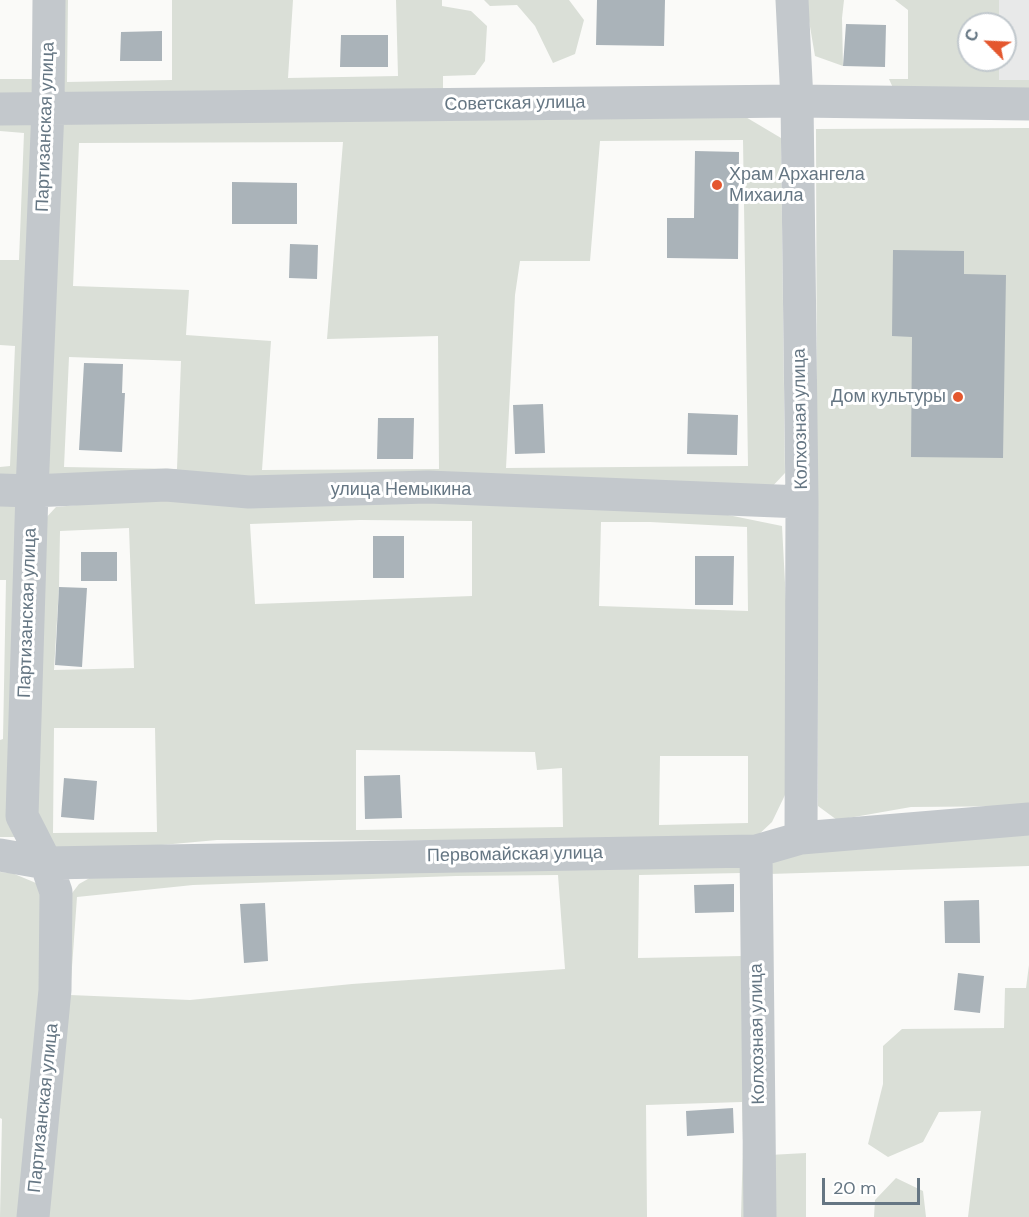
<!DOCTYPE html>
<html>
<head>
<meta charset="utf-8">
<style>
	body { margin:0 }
	#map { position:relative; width:1029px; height:1217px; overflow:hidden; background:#fafaf8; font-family:"DM Sans",sans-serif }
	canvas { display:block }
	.north { position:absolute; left:957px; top:12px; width:60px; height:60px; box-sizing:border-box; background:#fff; border:2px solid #c1c8cd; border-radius:50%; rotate:294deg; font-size:16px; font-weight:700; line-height:24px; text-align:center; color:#657683 }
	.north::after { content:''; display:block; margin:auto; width:21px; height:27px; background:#e4572e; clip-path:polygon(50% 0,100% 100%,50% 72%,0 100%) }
	.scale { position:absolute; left:822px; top:1178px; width:98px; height:27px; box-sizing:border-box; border:3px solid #657683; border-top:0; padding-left:8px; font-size:18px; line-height:21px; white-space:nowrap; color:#657683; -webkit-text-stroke:4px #fff; paint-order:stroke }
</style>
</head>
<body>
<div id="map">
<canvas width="1029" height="1217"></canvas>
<div class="north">С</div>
<div class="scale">20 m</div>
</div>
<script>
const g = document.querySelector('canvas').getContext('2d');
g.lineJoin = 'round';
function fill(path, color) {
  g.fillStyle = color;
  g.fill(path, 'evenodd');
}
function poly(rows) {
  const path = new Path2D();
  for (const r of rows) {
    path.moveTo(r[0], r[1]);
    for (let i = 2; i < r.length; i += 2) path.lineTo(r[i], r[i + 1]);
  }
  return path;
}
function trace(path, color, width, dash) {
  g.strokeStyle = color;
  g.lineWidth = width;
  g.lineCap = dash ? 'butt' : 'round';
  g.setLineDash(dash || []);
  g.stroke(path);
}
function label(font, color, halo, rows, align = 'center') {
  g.font = font + ' "DM Sans",sans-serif';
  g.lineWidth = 6;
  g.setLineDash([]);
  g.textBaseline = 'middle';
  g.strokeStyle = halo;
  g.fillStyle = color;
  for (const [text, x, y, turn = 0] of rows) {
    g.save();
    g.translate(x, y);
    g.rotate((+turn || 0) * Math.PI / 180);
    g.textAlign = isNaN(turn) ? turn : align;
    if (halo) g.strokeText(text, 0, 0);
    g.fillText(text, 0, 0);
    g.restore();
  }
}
fill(poly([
	[999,0,1029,0,1029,80,999,80,999,60,1005,60,1005,24,999,24]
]), '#e8e9e9');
fill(poly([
	[55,0,68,0,67,82,172,80,172,0,293,0,288,78,398,76,396,0,442,0,442,6,471,11,487,26,485,61,475,75,443,76,443,94,54,99],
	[484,0,569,0,584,20,575,54,553,63,535,26,517,5,490,6],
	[808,0,844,0,842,18,843,66,815,56,808,15],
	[895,0,999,0,999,24,969,24,969,60,999,60,999,80,1029,80,1029,107,902,108,889,79,908,79,908,10],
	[0,79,33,79,40,99,0,100],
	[37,116,21,477,0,476,0,467,10,466,15,346,0,345,0,260,19,260,24,133,0,131,0,117],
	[744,116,781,138,785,473,769,490,38,479,56,119],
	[743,140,748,466,506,468,515,295,520,261,590,261,600,141],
	[343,142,327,339,438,336,439,469,262,470,271,341,186,335,189,290,73,286,79,143],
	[69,357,181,361,177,469,64,467],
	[1029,128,1029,806,911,807,837,820,818,806,816,129],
	[150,498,679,505,782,526,787,621,785,704,785,795,772,822,756,837,701,841,217,840,62,854,48,850,29,799,44,520,56,507],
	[360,520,472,521,472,596,255,604,250,524],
	[601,522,650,522,747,527,748,611,599,606],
	[129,528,134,668,54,670,59,587,60,531],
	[54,728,155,728,157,832,53,833],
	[356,750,535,752,537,770,562,768,563,827,356,830],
	[660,756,748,756,748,823,659,825],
	[0,500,21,500,15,837,0,837,0,740,3,739,6,580,0,580],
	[1029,828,1029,866,769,874,769,856],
	[751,861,752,1217,741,1217,743,1141,742,1102,646,1105,647,1217,40,1217,66,901,79,884,95,875],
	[742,873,743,956,638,958,639,875],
	[558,875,565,969,352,984,190,1000,70,995,77,897,193,885,456,876],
	[0,872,12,873,36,883,44,904,47,950,23,1217,0,1217,2,1119,0,1118],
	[1029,965,1029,1217,968,1217,981,1111,939,1112,923,1142,888,1157,868,1144,883,1084,883,1046,902,1029,1004,1028,1005,988,1026,988],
	[806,1153,806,1217,769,1217,769,1155],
	[896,1178,923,1191,926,1217,874,1217,875,1200]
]), '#dadfd7');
fill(poly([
	[597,0,665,0,664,46,596,45],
	[846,24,886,25,885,67,843,66],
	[162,31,162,61,120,61,121,32],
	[341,35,388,35,388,67,340,67],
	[695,151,739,152,738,259,667,258,667,218,694,218],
	[232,182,297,183,297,224,232,224],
	[290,244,318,245,317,279,289,278],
	[893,250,964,251,964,274,1006,275,1003,458,911,457,912,337,892,336],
	[84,363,123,364,122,393,125,393,122,452,79,450],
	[543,404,545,453,515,454,513,405],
	[688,413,738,415,737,455,687,454],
	[378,418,414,418,413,459,377,459],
	[373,536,404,536,404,578,373,578],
	[81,552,117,552,117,581,81,581],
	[695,556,734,556,733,605,695,605],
	[59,587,87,588,82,667,55,665],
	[400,775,402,818,365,819,364,776],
	[64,778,97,781,94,820,61,817],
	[734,884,734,912,695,913,694,885],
	[979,900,980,943,945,943,944,901],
	[265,903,268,961,244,963,240,904],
	[958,973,984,976,980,1013,954,1010],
	[733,1108,734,1133,687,1136,686,1111]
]), '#aab3b9');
trace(poly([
	[792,0,797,101,802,502,801,838],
	[0,109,797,101,1029,104],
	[0,490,32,491,166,485,249,492,428,487,802,502],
	[756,851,760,1217],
	[0,855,46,863,756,851,801,838,1029,819],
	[33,1217,55,990,56,892,46,863,22,816,32,491,48,109,49,0]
]), '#c3c8cc', 33);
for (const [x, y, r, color] of [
	[717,185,6,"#e4572e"],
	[958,397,6,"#e4572e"]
]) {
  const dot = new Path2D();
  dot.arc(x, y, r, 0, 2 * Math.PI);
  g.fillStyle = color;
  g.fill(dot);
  trace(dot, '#fff', 2);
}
label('18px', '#657683', '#fff', [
	["Советская улица",515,104,-1],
	["Партизанская улица",46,127,-88],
	["Колхозная улица",801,419,-91],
	["улица Немыкина",401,490],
	["Партизанская улица",28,613,-88],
	["Первомайская улица",515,855,-1],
	["Колхозная улица",758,1034,-91],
	["Партизанская улица",44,1108,-84]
]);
label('18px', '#657683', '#fff', [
	["Храм Архангела",729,175],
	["Михаила",729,196],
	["Дом культуры",946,397,"right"]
], 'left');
</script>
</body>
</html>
